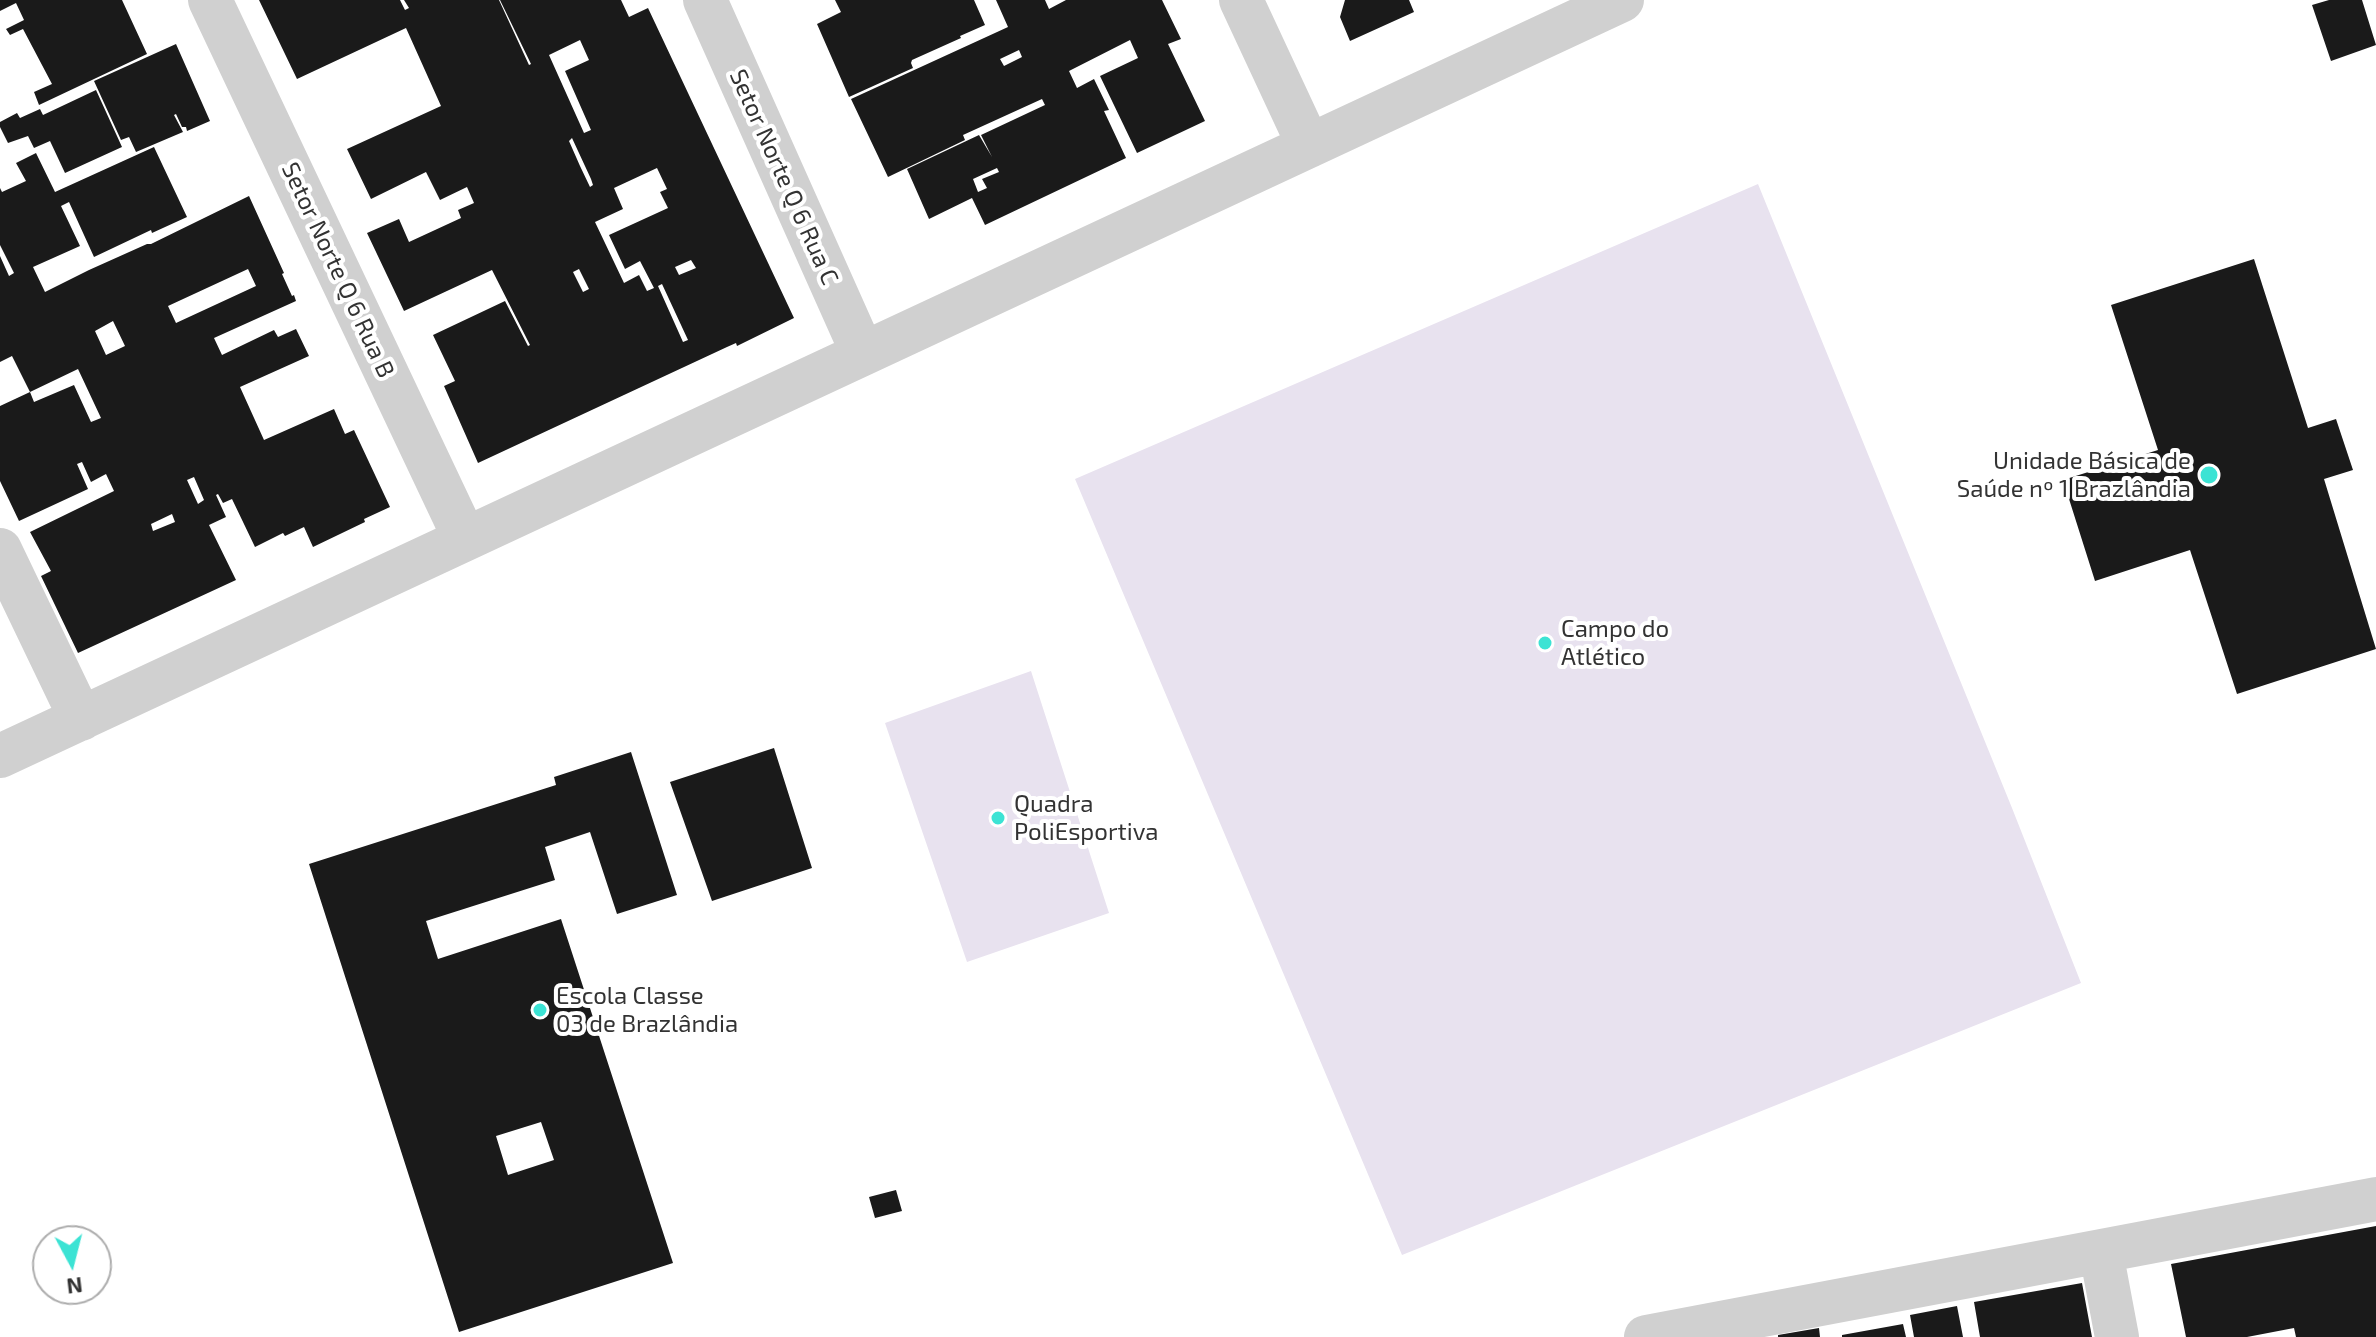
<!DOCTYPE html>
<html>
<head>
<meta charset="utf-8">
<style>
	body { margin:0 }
	#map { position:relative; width:2376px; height:1337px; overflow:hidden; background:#fff; font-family:"Exo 2",sans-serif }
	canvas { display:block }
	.north { position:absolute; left:32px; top:1225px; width:80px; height:80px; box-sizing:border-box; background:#fff; border:2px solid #adadad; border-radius:50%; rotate:173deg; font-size:22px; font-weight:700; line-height:32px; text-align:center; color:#333 }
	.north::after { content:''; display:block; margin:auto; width:28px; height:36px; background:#3ce3d4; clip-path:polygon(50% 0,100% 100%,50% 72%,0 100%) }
</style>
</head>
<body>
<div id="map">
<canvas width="2376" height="1337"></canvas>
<div class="north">N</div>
</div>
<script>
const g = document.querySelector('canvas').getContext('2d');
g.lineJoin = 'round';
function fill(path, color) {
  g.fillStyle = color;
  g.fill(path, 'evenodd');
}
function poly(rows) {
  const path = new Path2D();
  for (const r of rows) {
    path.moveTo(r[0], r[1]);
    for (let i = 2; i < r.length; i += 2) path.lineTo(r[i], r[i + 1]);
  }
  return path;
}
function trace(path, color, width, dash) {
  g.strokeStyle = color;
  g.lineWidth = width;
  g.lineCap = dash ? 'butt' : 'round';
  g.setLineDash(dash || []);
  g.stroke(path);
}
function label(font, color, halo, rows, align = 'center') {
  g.font = font + ' "Exo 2",sans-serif';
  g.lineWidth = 8;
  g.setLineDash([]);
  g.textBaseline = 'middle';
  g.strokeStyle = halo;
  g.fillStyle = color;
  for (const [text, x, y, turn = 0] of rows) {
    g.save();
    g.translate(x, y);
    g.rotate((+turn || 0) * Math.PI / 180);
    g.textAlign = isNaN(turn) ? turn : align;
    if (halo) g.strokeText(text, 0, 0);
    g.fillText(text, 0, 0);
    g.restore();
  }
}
fill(poly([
	[1758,184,2012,808,2081,983,1402,1255,1075,479],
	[1031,671,1109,913,967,962,885,723]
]), '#e8e2ef');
fill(poly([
	[0,0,122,0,147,54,39,105,34,92,52,84,23,29,10,35,6,29,24,20,16,3,0,11],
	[259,0,400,0,405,10,409,8,404,0,499,0,529,65,531,64,500,0,621,0,629,17,648,8,794,318,737,346,736,343,727,347,478,463,444,386,455,381,433,335,505,301,528,346,530,345,492,270,404,311,367,233,399,219,409,242,461,218,458,210,474,203,467,187,440,200,426,172,371,199,347,149,441,106,406,28,297,79],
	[580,40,589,60,565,71,591,130,584,133,549,55],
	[572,138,591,179,593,185,590,187,580,166,569,141],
	[657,168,667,189,660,192,668,208,609,235,625,269,640,261,654,288,647,291,639,275,624,283,595,222,623,209,614,188],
	[691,260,696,268,679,275,675,267],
	[579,269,589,289,583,292,573,272],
	[662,284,688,340,683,342,658,286],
	[835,0,974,0,985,25,960,36,961,38,912,60,911,63,913,68,849,97,817,24,841,12],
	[996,0,1045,0,1049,9,1066,0,1162,0,1181,39,1168,44,1205,121,1137,153,1100,76,1138,58,1130,40,1069,71,1077,88,1094,79,1109,110,1104,111,1126,158,985,225,972,198,929,219,907,169,979,135,992,157,981,135,1045,105,1042,99,963,135,965,140,888,177,851,99,1008,27],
	[1019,50,1022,57,1004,66,1000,59],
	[997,168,999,172,982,179,987,188,978,192,973,179],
	[1345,0,1409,0,1414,12,1350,41,1340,17],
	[2329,0,2362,0,2376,45,2331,61,2312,5],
	[176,44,210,121,187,131,186,127,182,127,176,114,174,115,183,132,136,152,129,137,121,140,94,81],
	[96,90,122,147,65,173,50,141,34,148,28,136,8,143,0,127,0,122,17,113,20,118,40,109,43,115],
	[154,147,187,217,152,233,151,230,94,257,69,202,61,206,80,246,33,267,45,292,89,270,147,244,151,244,249,196,284,273,282,274,292,296,294,295,296,301,214,338,222,355,274,330,278,337,296,329,309,356,240,387,264,440,334,409,345,434,354,430,390,507,364,519,365,522,313,547,304,527,285,536,283,533,255,547,232,499,223,503,218,494,216,495,226,517,209,525,236,580,78,653,41,576,51,571,30,532,114,491,106,474,91,482,82,462,77,464,88,489,19,521,0,481,0,406,30,392,12,356,0,362,0,256,9,276,14,273,0,245,0,188,2,192,26,181,16,163,36,153,55,192],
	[248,269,256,286,176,323,168,306],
	[113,321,125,346,106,355,95,331],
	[78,369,101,418,91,422,74,385,34,402,30,392],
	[194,477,204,500,198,504,187,480],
	[172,514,175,522,153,531,151,524],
	[2254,259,2308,428,2336,419,2353,470,2324,479,2376,649,2237,694,2190,550,2095,581,2063,480,2158,450,2111,305],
	[774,748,812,868,712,901,670,782],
	[631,752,677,895,617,914,590,832,545,847,555,880,426,921,438,959,561,919,673,1263,459,1332,309,864,556,785,554,777],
	[541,1122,554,1160,508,1175,496,1136],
	[896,1190,902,1211,875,1218,869,1197],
	[2376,1226,2376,1337,2296,1337,2294,1328,2247,1337,2186,1337,2171,1264],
	[2082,1283,2092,1337,1980,1337,1974,1302],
	[1957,1306,1963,1337,1914,1337,1910,1315],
	[1903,1324,1906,1337,1842,1337,1842,1335],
	[1819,1328,1820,1337,1778,1337,1778,1335]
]), '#1a1a1a');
trace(poly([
	[210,0,465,539],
	[705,0,863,354],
	[1241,0,1309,146],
	[0,550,81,719],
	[0,756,1622,0],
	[2101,1252,2117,1337],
	[1646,1337,2376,1199]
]), '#d0d0d0', 44);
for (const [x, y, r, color] of [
	[2209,475,10,"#3ce3d4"],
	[1545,643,8,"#3ce3d4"],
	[998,818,8,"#3ce3d4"],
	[540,1010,8,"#3ce3d4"]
]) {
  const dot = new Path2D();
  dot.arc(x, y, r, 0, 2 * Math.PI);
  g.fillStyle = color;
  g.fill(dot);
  trace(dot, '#fff', 3);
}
label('24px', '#333', '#fff', [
	["Setor Norte Q 6 Rua C",784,177,66],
	["Setor Norte Q 6 Rua B",338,270,65]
]);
label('24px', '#333', '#fff', [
	["Unidade Básica de",2191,461,"right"],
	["Saúde nº 1 Brazlândia",2191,489,"right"],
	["Campo do",1561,629],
	["Atlético",1561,657],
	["Quadra",1014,804],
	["PoliEsportiva",1014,832],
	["Escola Classe",556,996],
	["03 de Brazlândia",556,1024]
], 'left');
</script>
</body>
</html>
